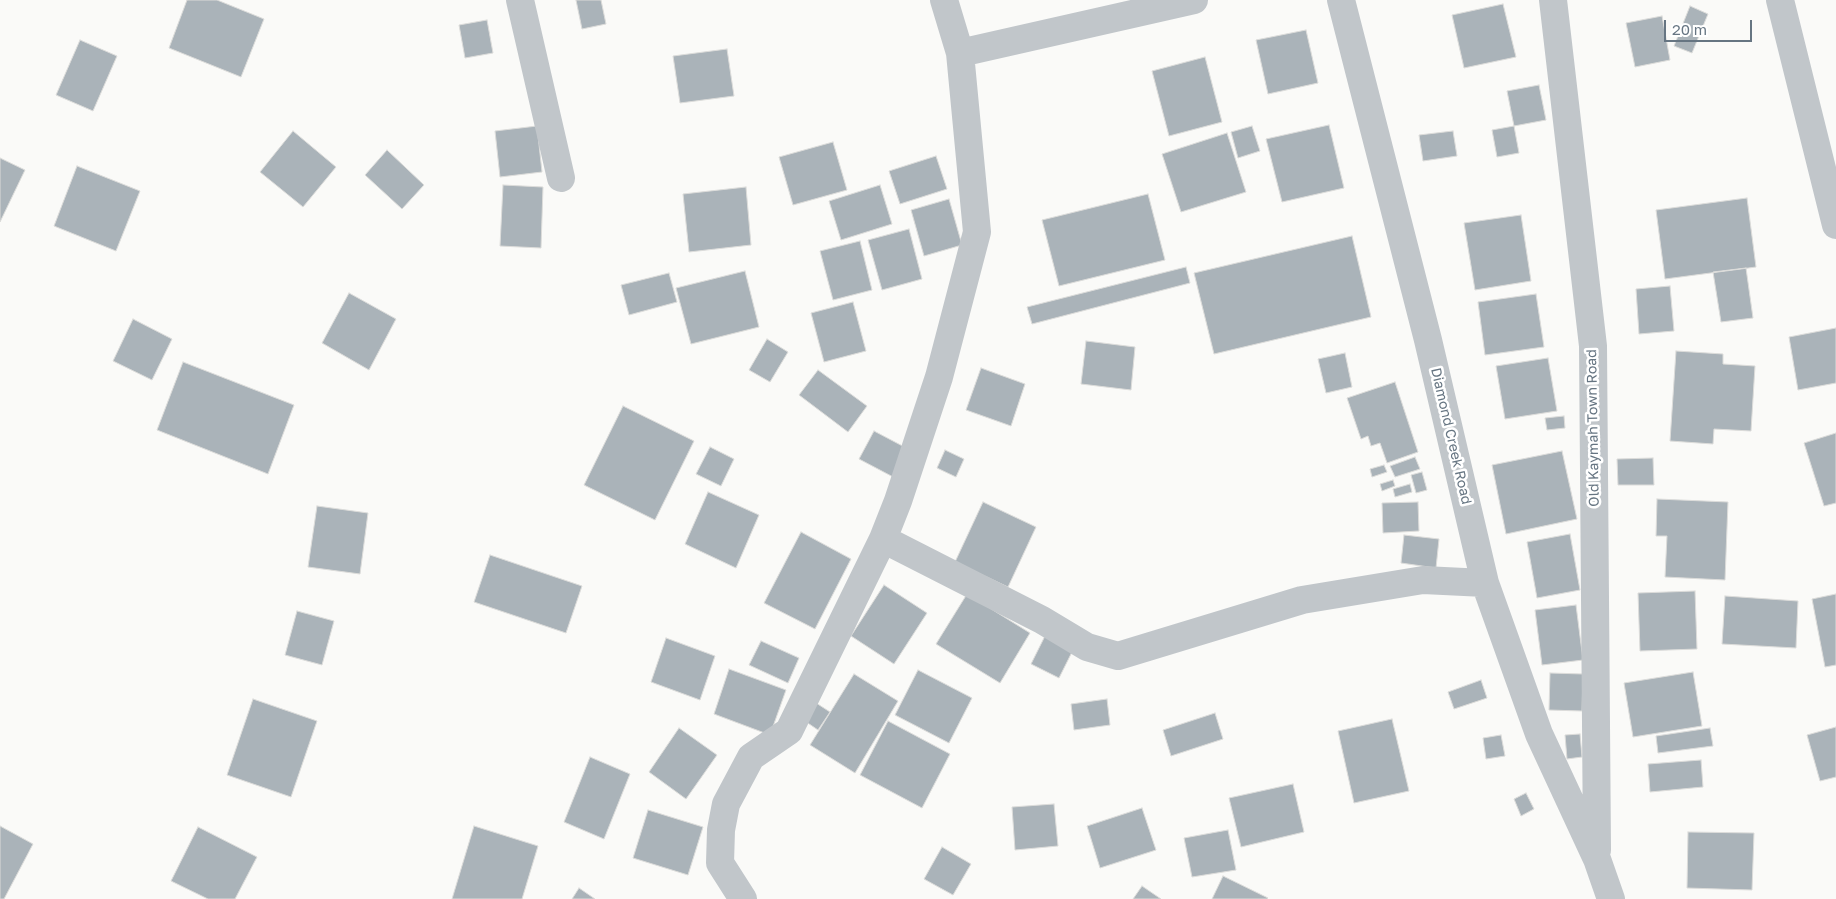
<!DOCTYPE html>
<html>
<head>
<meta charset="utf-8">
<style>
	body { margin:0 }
	#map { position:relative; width:1836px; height:899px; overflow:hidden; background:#fafaf8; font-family:"Golos Text",sans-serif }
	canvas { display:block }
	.scale { position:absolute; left:1664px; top:20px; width:88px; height:22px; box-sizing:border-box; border:2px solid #667582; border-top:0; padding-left:6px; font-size:15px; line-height:18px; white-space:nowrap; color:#667582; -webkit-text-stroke:4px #fff; paint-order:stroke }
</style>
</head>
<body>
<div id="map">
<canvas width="1836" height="899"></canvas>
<div class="scale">20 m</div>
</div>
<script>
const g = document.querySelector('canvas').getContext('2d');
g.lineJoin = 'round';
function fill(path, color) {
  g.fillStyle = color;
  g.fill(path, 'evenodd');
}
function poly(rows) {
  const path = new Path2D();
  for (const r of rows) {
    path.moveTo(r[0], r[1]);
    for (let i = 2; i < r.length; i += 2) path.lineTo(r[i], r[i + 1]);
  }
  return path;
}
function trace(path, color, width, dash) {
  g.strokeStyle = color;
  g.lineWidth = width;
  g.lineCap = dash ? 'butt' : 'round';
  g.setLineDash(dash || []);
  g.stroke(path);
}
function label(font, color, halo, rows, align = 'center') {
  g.font = font + ' "Golos Text",sans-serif';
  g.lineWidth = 5;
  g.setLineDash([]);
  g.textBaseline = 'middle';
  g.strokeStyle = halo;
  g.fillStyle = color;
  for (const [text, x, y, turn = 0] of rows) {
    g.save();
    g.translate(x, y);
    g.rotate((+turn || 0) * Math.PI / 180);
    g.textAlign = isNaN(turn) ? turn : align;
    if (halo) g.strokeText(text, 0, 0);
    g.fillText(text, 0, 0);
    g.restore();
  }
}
const building = poly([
	[187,0,217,0,264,19,241,77,169,48,187,0],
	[576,0,601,0,606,24,582,29,576,0],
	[1503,4,1516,57,1464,68,1452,15,1503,4],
	[1690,6,1708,14,1692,53,1674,46,1690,6],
	[1662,16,1670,60,1635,67,1626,23,1662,16],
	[487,20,493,53,465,58,459,25,487,20],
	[1306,30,1318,83,1268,94,1256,40,1306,30],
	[80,40,117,56,93,111,56,95,80,40],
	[727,49,734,96,680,103,673,56,727,49],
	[1205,57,1222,122,1169,136,1152,71,1205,57],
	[1539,85,1546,120,1514,126,1507,91,1539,85],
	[1329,125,1344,188,1282,202,1266,139,1329,125],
	[537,126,542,172,500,177,495,131,537,126],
	[1252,126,1260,151,1238,158,1231,132,1252,126],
	[1514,126,1519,153,1497,157,1492,130,1514,126],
	[293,131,336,167,303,207,260,172,293,131],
	[1453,131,1457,156,1423,161,1419,135,1453,131],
	[1227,133,1246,192,1181,212,1162,154,1227,133],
	[833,142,847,190,793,205,779,157,833,142],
	[387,150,424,185,402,209,365,175,387,150],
	[936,156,947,189,900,204,889,171,936,156],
	[0,158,25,170,0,222,0,158],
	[77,166,140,191,116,251,54,226,77,166],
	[503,185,543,187,541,248,500,246,503,185],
	[880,185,892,224,841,240,829,201,880,185],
	[746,187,751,245,689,252,683,194,746,187],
	[1148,194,1165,260,1059,286,1042,220,1148,194],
	[1747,198,1756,267,1665,279,1656,210,1747,198],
	[949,199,962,245,924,256,911,210,949,199],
	[1521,215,1531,281,1475,290,1464,223,1521,215],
	[909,229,922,279,882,290,868,240,909,229],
	[1352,236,1371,317,1214,354,1194,273,1352,236],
	[860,241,872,290,833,300,820,251,860,241],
	[1186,267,1190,283,1032,324,1027,307,1186,267],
	[1746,268,1753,318,1721,322,1713,272,1746,268],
	[745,271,759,327,691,344,676,288,745,271],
	[669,273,677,302,629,315,621,285,669,273],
	[1670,286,1674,331,1639,334,1636,289,1670,286],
	[349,293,396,319,369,370,322,343,349,293],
	[1536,294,1544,347,1485,355,1478,302,1536,294],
	[853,302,866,351,824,362,811,313,853,302],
	[133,319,172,339,152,380,113,361,133,319],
	[1836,328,1836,383,1798,390,1789,337,1836,328],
	[767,339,788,352,770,382,749,370,767,339],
	[1086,341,1135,347,1131,390,1081,384,1086,341],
	[1676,351,1723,354,1723,364,1755,366,1751,431,1714,429,1713,444,1670,441,1676,351],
	[1345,353,1352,387,1326,393,1318,359,1345,353],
	[1548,358,1557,411,1505,419,1496,366,1548,358],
	[183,362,294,405,268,474,157,430,183,362],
	[981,368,1025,384,1011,426,966,410,981,368],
	[818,370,867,406,848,432,799,395,818,370],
	[1395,382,1418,452,1387,463,1380,443,1371,446,1368,436,1361,439,1347,398,1395,382],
	[623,406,694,441,655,520,584,485,623,406],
	[1564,416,1565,428,1547,430,1545,418,1564,416],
	[874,431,912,451,897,479,859,459,874,431],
	[1836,433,1836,503,1824,506,1804,443,1836,433],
	[710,447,734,459,721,486,696,474,710,447],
	[945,450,964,459,956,477,937,468,945,450],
	[1562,451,1577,519,1506,534,1492,465,1562,451],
	[1415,457,1420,469,1395,477,1390,466,1415,457],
	[1653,458,1654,485,1618,485,1617,459,1653,458],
	[1384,465,1387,472,1372,477,1370,469,1384,465],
	[1422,472,1427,490,1416,493,1411,475,1422,472],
	[1393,480,1395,486,1382,491,1380,484,1393,480],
	[1410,484,1412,492,1395,497,1393,489,1410,484],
	[708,492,759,515,736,568,685,544,708,492],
	[1657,499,1728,502,1725,580,1665,577,1667,536,1656,536,1657,499],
	[983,502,1036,527,1008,587,955,562,983,502],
	[1418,502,1419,531,1383,533,1382,503,1418,502],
	[317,506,368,513,360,574,308,567,317,506],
	[801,532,851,559,815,629,764,603,801,532],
	[1570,534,1580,590,1537,598,1527,542,1570,534],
	[1404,535,1439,539,1436,568,1401,563,1404,535],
	[490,555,582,586,566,633,474,602,490,555],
	[884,585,927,613,894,664,851,636,884,585],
	[1695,591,1697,649,1640,651,1638,593,1695,591],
	[967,594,1030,633,1000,683,936,644,967,594],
	[1836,594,1836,665,1825,667,1812,599,1836,594],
	[1725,596,1798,601,1796,648,1722,644,1725,596],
	[1576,605,1583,660,1542,665,1535,610,1576,605],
	[297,611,334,621,322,665,285,655,297,611],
	[1046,634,1074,648,1059,678,1031,664,1046,634],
	[666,638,715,656,700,700,651,682,666,638],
	[761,641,799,658,788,683,749,665,761,641],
	[729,669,786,690,770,735,714,714,729,669],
	[918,670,972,698,949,743,895,715,918,670],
	[1693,672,1702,726,1633,737,1624,683,1693,672],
	[1550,673,1583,674,1582,711,1549,710,1550,673],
	[854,674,898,701,855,773,810,745,854,674],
	[1481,680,1487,698,1454,709,1448,692,1481,680],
	[253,699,317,721,291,797,227,775,253,699],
	[810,699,830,712,818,730,799,717,810,699],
	[1107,699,1110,725,1074,730,1071,704,1107,699],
	[1215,713,1223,739,1171,756,1163,730,1215,713],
	[1392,719,1409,791,1354,803,1338,731,1392,719],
	[888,721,950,754,922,808,860,775,888,721],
	[1836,727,1836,777,1820,781,1807,735,1836,727],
	[679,728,717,755,686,799,649,772,679,728],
	[1710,728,1713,746,1658,753,1656,736,1710,728],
	[1580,734,1582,757,1567,759,1565,735,1580,734],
	[1501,735,1505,756,1486,759,1483,738,1501,735],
	[590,757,630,774,604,839,564,822,590,757],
	[1701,760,1703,787,1650,792,1648,764,1701,760],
	[1293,784,1304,832,1241,847,1229,798,1293,784],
	[1526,793,1534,809,1521,816,1514,799,1526,793],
	[1054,804,1058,846,1015,850,1012,807,1054,804],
	[1142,808,1156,850,1100,868,1087,826,1142,808],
	[648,810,703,827,688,875,633,858,648,810],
	[0,826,33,844,4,899,0,899,0,826],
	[474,826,538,846,522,899,452,899,474,826],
	[198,827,257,857,235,899,208,899,171,881,198,827],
	[1228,830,1236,870,1192,877,1184,838,1228,830],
	[1688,832,1754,833,1752,890,1687,888,1688,832],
	[942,847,971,864,953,895,924,879,942,847],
	[1223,876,1268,898,1267,899,1212,899,1223,876],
	[1142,886,1161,899,1133,899,1142,886],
	[579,888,595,899,572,899,579,888]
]);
fill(building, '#aab3b9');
trace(building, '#dcdcda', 1);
trace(poly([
	[520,0,561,178],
	[1341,0,1428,340,1485,583,1539,734,1597,859,1611,899],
	[1553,0,1593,346,1597,850],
	[1780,0,1836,225],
	[960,53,1194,0],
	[883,539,1042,620,1087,647,1118,656,1302,600,1423,580,1485,583],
	[743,899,720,863,721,830,726,804,751,757,789,731,883,539,898,501,939,377,977,232,960,53,944,0]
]), '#c1c6ca', 28);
label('14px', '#667582', '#fff', [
	["Old Kaymah Town Road",1593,428,-91],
	["Diamond Creek Road",1451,436,77]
]);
</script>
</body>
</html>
